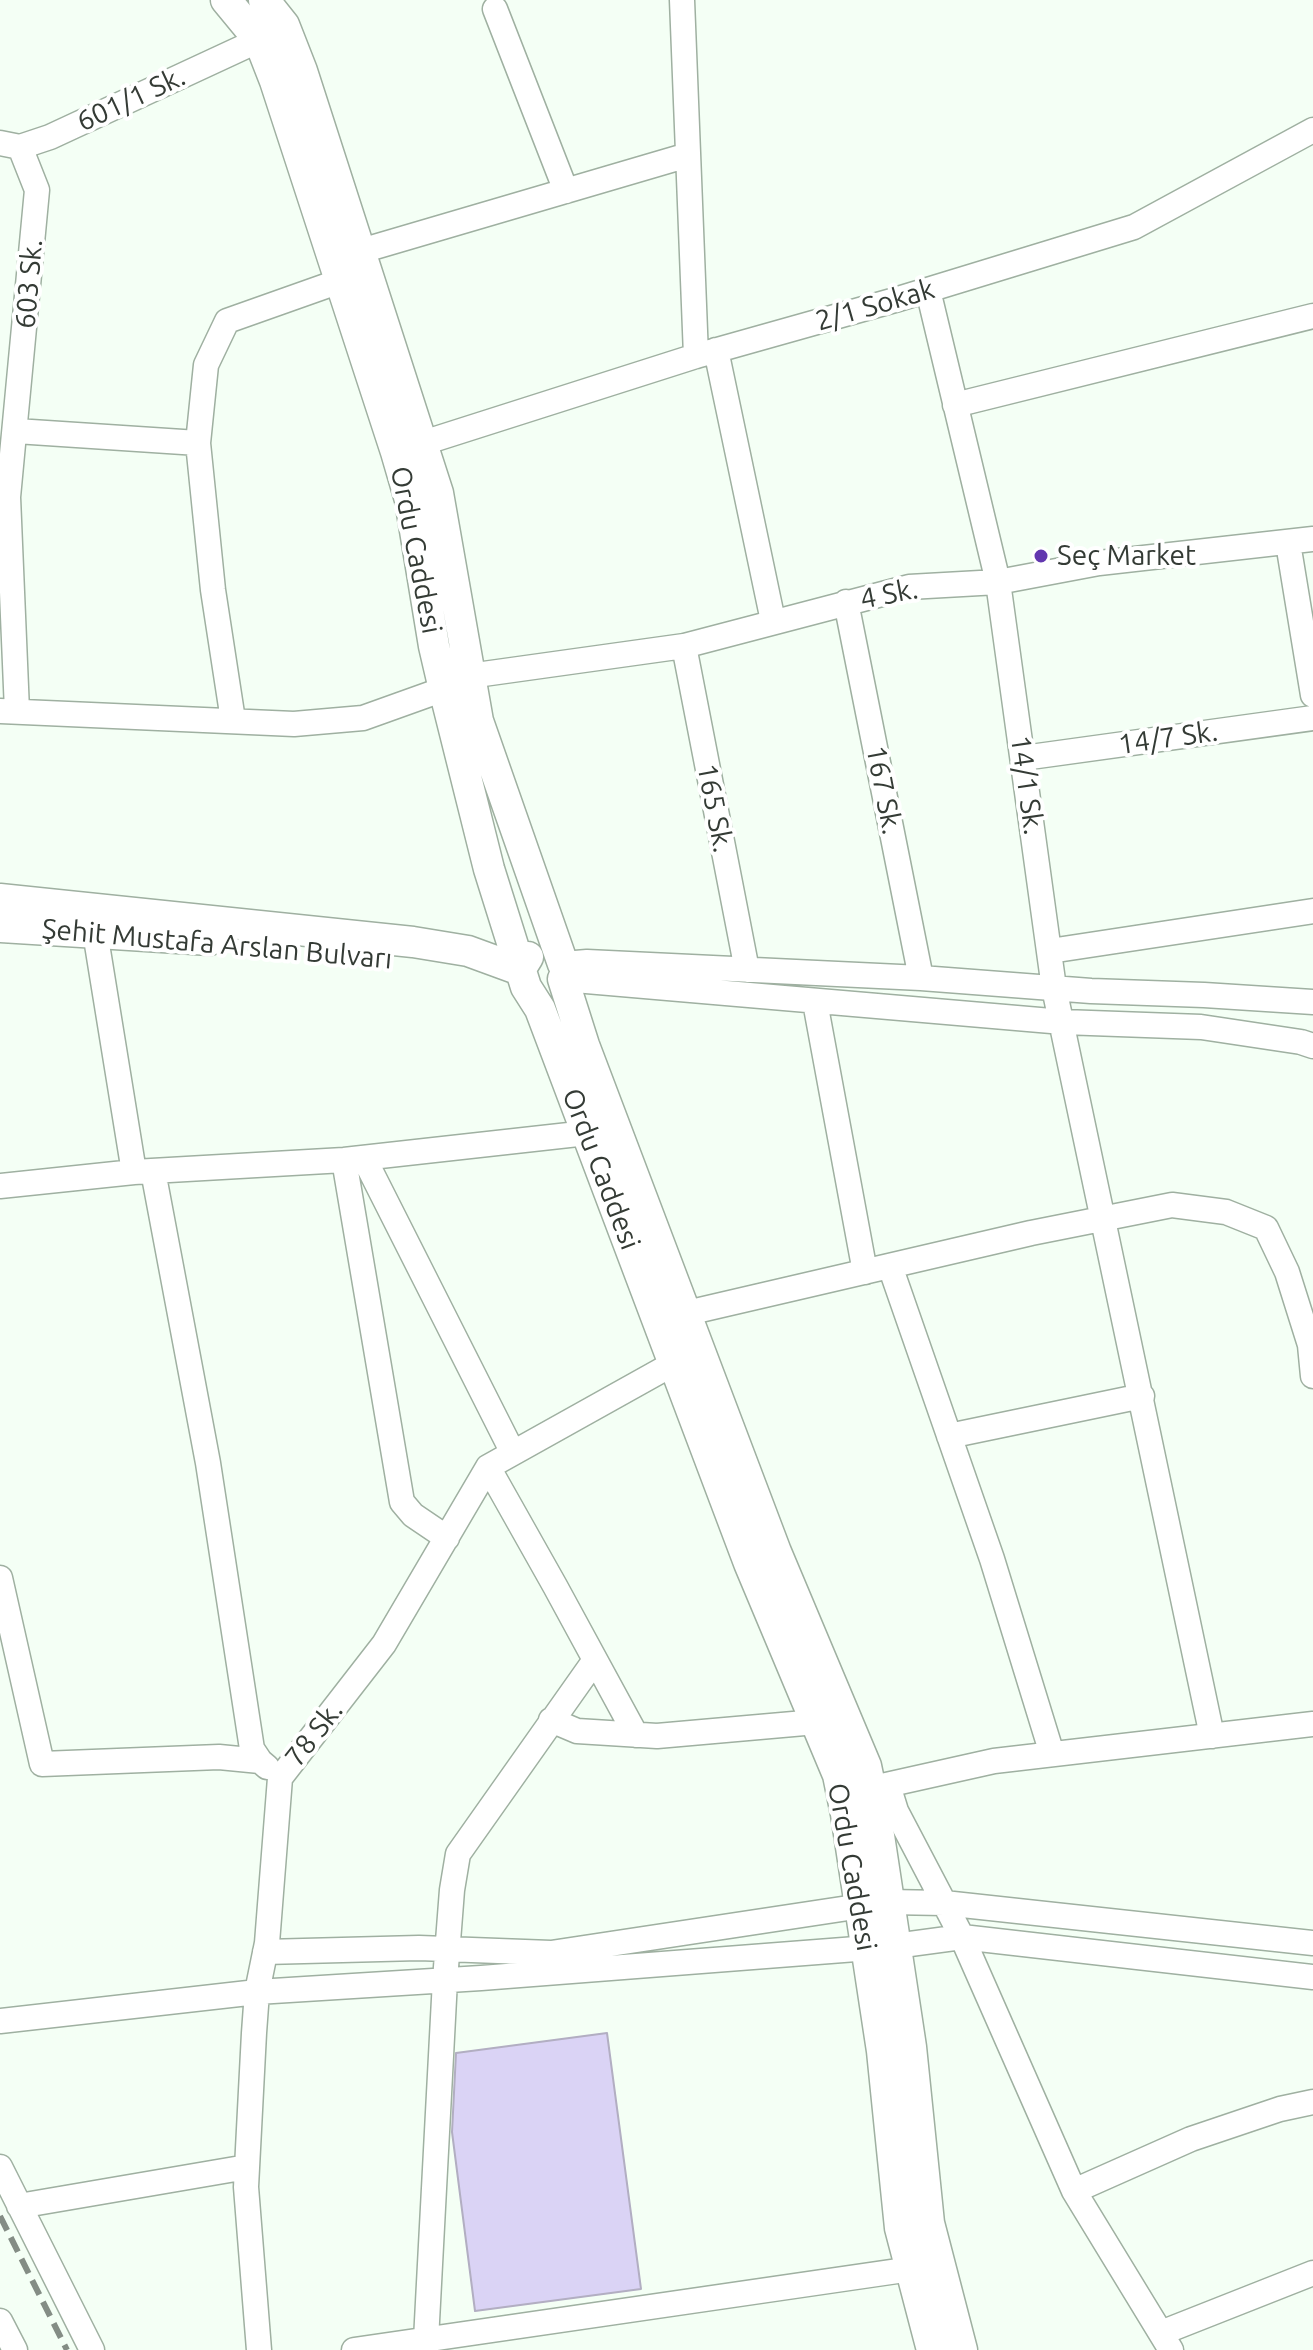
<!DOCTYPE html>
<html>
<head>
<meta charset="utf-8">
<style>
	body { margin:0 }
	canvas { display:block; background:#f4fff5 }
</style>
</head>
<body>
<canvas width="1313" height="2350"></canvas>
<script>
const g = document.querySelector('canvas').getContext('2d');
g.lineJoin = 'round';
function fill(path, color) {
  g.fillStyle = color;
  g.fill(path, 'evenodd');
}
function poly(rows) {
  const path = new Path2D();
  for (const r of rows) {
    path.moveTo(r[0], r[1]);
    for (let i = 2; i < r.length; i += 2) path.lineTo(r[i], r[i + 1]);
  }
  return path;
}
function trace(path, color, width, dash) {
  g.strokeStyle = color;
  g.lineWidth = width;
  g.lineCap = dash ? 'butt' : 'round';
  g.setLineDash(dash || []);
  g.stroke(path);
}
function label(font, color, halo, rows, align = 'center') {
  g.font = font + ' Ubuntu,sans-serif';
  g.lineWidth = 8;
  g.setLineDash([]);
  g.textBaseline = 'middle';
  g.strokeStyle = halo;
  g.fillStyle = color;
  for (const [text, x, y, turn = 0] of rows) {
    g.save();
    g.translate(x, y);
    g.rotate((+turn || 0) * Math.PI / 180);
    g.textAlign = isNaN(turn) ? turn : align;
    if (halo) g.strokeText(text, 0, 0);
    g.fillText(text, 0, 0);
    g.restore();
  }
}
const building = poly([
	[607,2033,641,2289,475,2311,452,2132,456,2053,607,2033]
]);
fill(building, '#dad3f5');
trace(building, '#b2aec2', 2);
const minor = poly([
	[682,0,696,356],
	[495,9,566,191],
	[0,143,20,147,50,137,259,40],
	[361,251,688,155],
	[928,290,998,582,1054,988,1212,1736],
	[716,350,773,621],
	[955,405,1313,316],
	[16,431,198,443],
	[423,443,696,356,895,300,1134,227,1313,130],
	[1288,543,1313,695],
	[846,602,921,978],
	[684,646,747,970],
	[0,711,294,724,363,718,444,689,469,676,684,646,909,587,998,582,1099,563,1313,539],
	[17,711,8,497,37,190,20,147],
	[233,720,213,590,198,443,206,365,227,321,340,281],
	[1023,758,1313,718],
	[95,932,134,1172],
	[1050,951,1313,911],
	[563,964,587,962,921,978,1091,991,1204,995,1313,1002],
	[563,979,1063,1022,1201,1027,1301,1042,1313,1046],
	[815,1002,865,1272],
	[364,1158,513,1453],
	[344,1160,402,1502,413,1515,447,1538],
	[153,1171,208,1463,252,1749,260,1761],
	[0,1186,134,1172,344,1160,587,1133],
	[890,1266,992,1559,1052,1754],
	[669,1319,687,1313,1031,1233,1172,1205,1226,1212,1266,1228,1287,1272,1310,1345,1313,1376],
	[949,1436,1142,1396],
	[488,1467,555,1586,636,1735],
	[0,1578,42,1764,219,1757,260,1761,267,1767],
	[551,1720,577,1731,657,1736,816,1722],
	[888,1785,896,1811,962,1937,1074,2191,1171,2350],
	[873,1788,994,1761,1313,1724],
	[265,1952,419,1948,551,1953,888,1902,944,1903,1313,1943],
	[0,2021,257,1992,481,1978,895,1946,962,1937,1313,1977],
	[0,2167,92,2350],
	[1074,2191,1191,2139,1280,2109,1313,2102],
	[19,2206,247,2167],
	[0,2321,15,2350],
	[1161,2333,1313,2273],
	[426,2340,445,1980,452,1890,458,1854,595,1660],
	[259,2350,246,2187,254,2033,257,1992,267,1943,280,1778,384,1644,488,1467,687,1356],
	[354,2350,911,2269]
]);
const major = poly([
	[226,0,259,40,275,81,396,452,410,500,434,646,444,689,489,869,526,987,540,1009,749,1563,838,1775,846,1814,882,2051,900,2228,932,2350],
	[264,0,284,25,302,71,438,493,478,721,563,964],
	[0,899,413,942,468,951,520,970,528,957],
	[0,927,210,940],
	[563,979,584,1045,776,1552,866,1766,875,1809,911,2047,929,2223,962,2350]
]);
trace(minor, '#9fb0a1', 27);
trace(major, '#9fb0a1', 33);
trace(minor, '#fff', 24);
trace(major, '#fff', 30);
trace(poly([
	[0,2216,67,2350]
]), '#848d85', 6, [16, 8]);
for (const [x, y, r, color] of [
	[1041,556,8,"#6237af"]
]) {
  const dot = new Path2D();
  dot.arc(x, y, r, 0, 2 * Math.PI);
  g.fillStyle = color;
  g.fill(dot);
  trace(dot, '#fff', 3);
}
label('28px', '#343b35', '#fff', [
	["601/1 Sk.",131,99,-25],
	["603 Sk.",29,284,-85],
	["2/1 Sokak",875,305,-16],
	["Ordu Caddesi",416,550,79],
	["4 Sk.",889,594,-11],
	["14/7 Sk.",1168,738,-8],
	["14/1 Sk.",1027,785,82],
	["167 Sk.",884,790,79],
	["165 Sk.",715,808,79],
	["Şehit Mustafa Arslan Bulvarı",217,944,5],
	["Ordu Caddesi",601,1169,69],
	["78 Sk.",314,1734,-52],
	["Ordu Caddesi",852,1867,80]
]);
label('28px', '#343b35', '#fff', [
	["Seç Market",1057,556]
], 'left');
</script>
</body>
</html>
